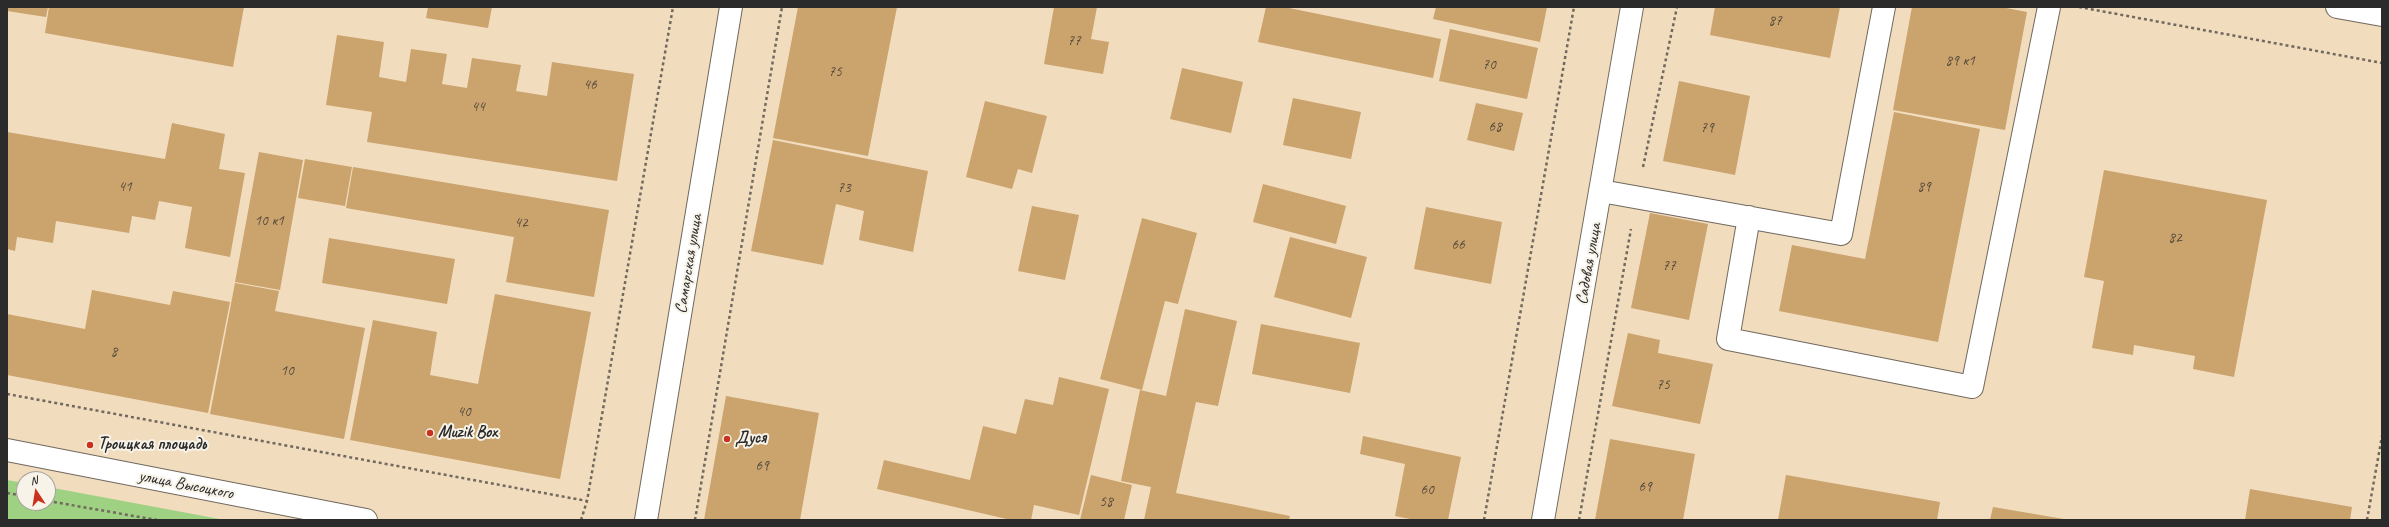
<!DOCTYPE html>
<html>
<head>
<meta charset="utf-8">
<style>
	body { margin:0 }
	#map { position:relative; width:2389px; height:527px; overflow:hidden; background:#f2dcbe; font-family:Caveat,sans-serif }
	canvas { display:block }
	.frame { position:absolute; inset:0; border:8px solid #2b2b2b; pointer-events:none }
	.north { position:absolute; left:16px; top:471px; width:40px; height:40px; box-sizing:border-box; background:#f7f3e8; border:1px solid #a5a39c; border-radius:50%; rotate:348deg; font-size:11px; font-weight:700; line-height:16px; text-align:center; color:#2b2b2b }
	.north::after { content:''; display:block; margin:auto; width:14px; height:18px; background:#c8321e; clip-path:polygon(50% 0,100% 100%,50% 72%,0 100%) }
</style>
</head>
<body>
<div id="map">
<canvas width="2389" height="527"></canvas>
<div class="frame"></div>
<div class="north">N</div>
</div>
<script>
const g = document.querySelector('canvas').getContext('2d');
g.lineJoin = 'round';
function fill(path, color) {
  g.fillStyle = color;
  g.fill(path, 'evenodd');
}
function poly(rows) {
  const path = new Path2D();
  for (const r of rows) {
    path.moveTo(r[0], r[1]);
    for (let i = 2; i < r.length; i += 2) path.lineTo(r[i], r[i + 1]);
  }
  return path;
}
function trace(path, color, width, dash) {
  g.strokeStyle = color;
  g.lineWidth = width;
  g.lineCap = dash ? 'butt' : 'round';
  g.setLineDash(dash || []);
  g.stroke(path);
}
function label(font, color, halo, rows, align = 'center') {
  g.font = font + ' Caveat,sans-serif';
  g.lineWidth = 4;
  g.setLineDash([]);
  g.textBaseline = 'middle';
  g.strokeStyle = halo;
  g.fillStyle = color;
  for (const [text, x, y, turn = 0] of rows) {
    g.save();
    g.translate(x, y);
    g.rotate((+turn || 0) * Math.PI / 180);
    g.textAlign = isNaN(turn) ? turn : align;
    if (halo) g.strokeText(text, 0, 0);
    g.fillText(text, 0, 0);
    g.restore();
  }
}
fill(poly([
	[7,480,24,483,24,503,48,503,48,487,225,520,7,520]
]), '#9ed181');
fill(poly([
	[7,7,48,7,46,17,7,11],
	[49,7,244,7,233,67,45,33],
	[428,7,492,7,488,28,426,18],
	[798,7,897,7,868,156,773,138],
	[1054,7,1097,7,1091,39,1109,42,1103,74,1044,64],
	[1266,7,1284,7,1441,39,1433,78,1258,42],
	[1436,7,1547,7,1540,42,1433,19],
	[1715,7,1840,7,1830,58,1710,35],
	[1912,7,2001,7,2027,12,2005,130,1893,110],
	[1450,29,1538,48,1527,99,1439,81],
	[337,35,384,42,379,77,406,82,411,49,447,54,442,84,467,88,472,58,521,65,516,91,547,96,552,62,634,74,617,181,367,142,372,112,326,105],
	[1182,68,1243,82,1231,133,1170,119],
	[1679,81,1750,96,1735,175,1663,161],
	[1293,98,1361,112,1351,159,1283,145],
	[985,101,1047,116,1032,173,1018,169,1012,189,966,177],
	[1476,103,1523,113,1514,151,1467,140],
	[1894,112,1980,129,1938,342,1779,311,1792,245,1865,259],
	[172,123,225,134,219,169,245,173,230,257,185,248,192,207,159,201,155,220,132,216,129,233,56,221,53,243,17,237,15,251,7,249,7,132,165,159],
	[773,140,928,171,913,252,859,240,864,211,836,204,823,265,751,251],
	[259,152,303,160,280,290,235,282],
	[305,159,352,167,345,206,298,198],
	[353,167,609,210,594,297,506,282,514,237,346,208],
	[2104,170,2267,200,2234,377,2193,369,2195,356,2134,345,2133,355,2092,348,2104,281,2084,277],
	[1263,184,1346,206,1336,244,1253,222],
	[1032,206,1079,215,1065,280,1018,271],
	[1426,207,1502,222,1491,284,1414,269],
	[1650,213,1708,224,1689,320,1631,308],
	[1142,218,1197,233,1178,304,1165,301,1142,390,1100,379],
	[1290,237,1367,257,1351,318,1274,297],
	[329,238,455,259,447,304,322,283],
	[235,283,279,291,275,311,365,328,344,439,210,414],
	[92,290,170,305,173,291,230,302,208,413,7,375,7,314,85,329],
	[495,294,591,312,560,479,350,440,373,320,437,332,430,375,478,384],
	[1185,309,1237,321,1218,406,1196,402,1176,493,1290,516,1289,520,1144,520,1151,487,1121,481,1140,390,1166,396],
	[1261,324,1360,343,1350,393,1252,374],
	[1628,333,1660,340,1658,353,1713,364,1700,424,1612,406],
	[1059,377,1109,389,1079,515,1034,505,1031,520,1011,520,877,489,884,460,970,480,983,426,1016,434,1025,399,1053,405],
	[726,396,819,413,800,520,704,520],
	[1363,436,1461,457,1448,520,1415,520,1395,516,1405,464,1360,454],
	[1610,439,1695,454,1683,520,1595,520],
	[1091,475,1132,485,1124,520,1080,520],
	[1786,475,1940,502,1937,520,1778,520],
	[2250,489,2352,507,2350,520,2245,520],
	[1993,507,2064,519,2064,520,1990,520]
]), '#cba36d');
const minor = poly([
	[2337,7,2382,15],
	[1601,191,1841,234,1884,7],
	[1749,217,1728,339,1972,387,2049,7],
	[7,450,366,520],
	[1543,520,1632,7]
]);
const major = poly([
	[646,520,731,7]
]);
trace(minor, '#71695e', 24);
trace(major, '#71695e', 24);
trace(poly([
	[2079,7,2382,63],
	[1643,167,1677,7],
	[7,394,587,501,673,7],
	[7,493,24,496],
	[48,501,157,520],
	[581,520,587,501],
	[695,520,782,7],
	[1484,520,1574,7],
	[1579,520,1631,229],
	[2367,520,2382,436]
]), '#71695e', 2.5, [3, 3]);
trace(minor, '#fff', 22);
trace(major, '#fff', 22);
for (const [x, y, r, color] of [
	[430,433,4,"#c8321e"],
	[727,439,4,"#c8321e"],
	[90,445,4,"#c8321e"]
]) {
  const dot = new Path2D();
  dot.arc(x, y, r, 0, 2 * Math.PI);
  g.fillStyle = color;
  g.fill(dot);
  trace(dot, '#f7f3e8', 1.5);
}
label('15px', '#53493c', null, [
	["87",1775,21],
	["77",1074,41],
	["89 к1",1960,61],
	["70",1489,65],
	["75",835,72],
	["46",590,85],
	["44",478,107],
	["68",1495,127],
	["79",1707,128],
	["41",125,187],
	["89",1924,187],
	["73",844,188],
	["10 к1",269,221],
	["42",521,223],
	["82",2175,238],
	["66",1458,245],
	["77",1669,266],
	["8",114,352],
	["10",287,371],
	["75",1663,385],
	["40",464,412],
	["69",762,466],
	["69",1645,487],
	["60",1427,490],
	["58",1106,502]
]);
label('17px', '#2b2b2b', '#f7f3e8', [
	["Самарская улица",689,264,-81],
	["Садовая улица",1589,264,-80],
	["улица Высоцкого",186,485,11]
]);
label('bold 17px', '#2b2b2b', '#f7f3e8', [
	["Muzik Box",438,433],
	["Дуся",735,439],
	["Троицкая площадь",98,445]
], 'left');
</script>
</body>
</html>
